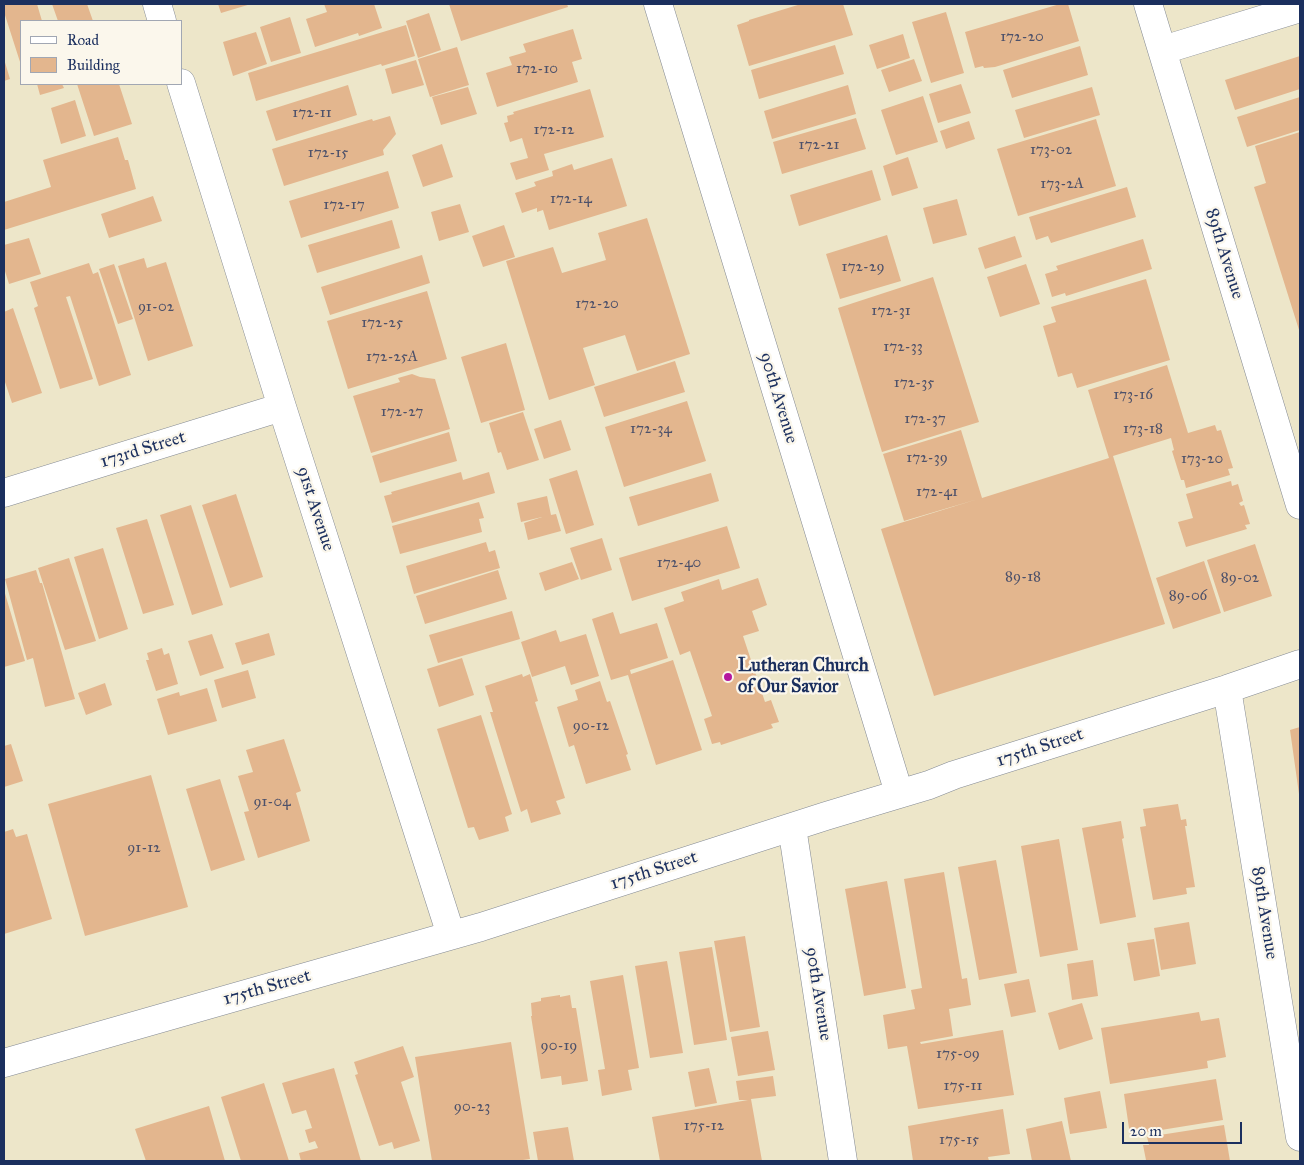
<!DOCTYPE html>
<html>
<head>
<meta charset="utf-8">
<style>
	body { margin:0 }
	#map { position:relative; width:1304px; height:1165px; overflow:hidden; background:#ede6c9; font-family:"IM FELL Great Primer",serif }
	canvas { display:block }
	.frame { position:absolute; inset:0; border:5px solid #1b2f5e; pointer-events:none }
	.legend { position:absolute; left:20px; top:20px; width:162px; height:65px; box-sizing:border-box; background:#fbf7ec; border:1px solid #a1a7b3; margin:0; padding:6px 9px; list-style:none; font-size:15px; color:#1b2f5e }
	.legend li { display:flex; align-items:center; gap:10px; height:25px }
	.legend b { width:25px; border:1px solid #a1a7b3 }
	.scale { position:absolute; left:1122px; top:1122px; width:120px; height:22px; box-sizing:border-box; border:2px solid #1b2f5e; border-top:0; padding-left:6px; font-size:15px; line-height:18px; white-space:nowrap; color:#1b2f5e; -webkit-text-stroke:4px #fbf7ec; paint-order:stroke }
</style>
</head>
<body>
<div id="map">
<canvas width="1304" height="1165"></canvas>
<div class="frame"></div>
<ul class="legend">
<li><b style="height:6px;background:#fff"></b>Road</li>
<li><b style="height:14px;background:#e3b68e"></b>Building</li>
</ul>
<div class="scale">20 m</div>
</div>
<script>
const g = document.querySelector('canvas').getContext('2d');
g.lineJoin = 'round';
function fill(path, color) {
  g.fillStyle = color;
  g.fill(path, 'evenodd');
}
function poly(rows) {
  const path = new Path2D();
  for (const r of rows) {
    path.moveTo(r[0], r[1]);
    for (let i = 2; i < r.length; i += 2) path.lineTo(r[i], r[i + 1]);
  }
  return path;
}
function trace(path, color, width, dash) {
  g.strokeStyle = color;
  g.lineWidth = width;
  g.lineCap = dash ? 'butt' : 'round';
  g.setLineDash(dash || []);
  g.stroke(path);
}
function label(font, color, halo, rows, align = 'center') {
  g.font = font + ' "IM FELL Great Primer",serif';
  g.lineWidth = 4.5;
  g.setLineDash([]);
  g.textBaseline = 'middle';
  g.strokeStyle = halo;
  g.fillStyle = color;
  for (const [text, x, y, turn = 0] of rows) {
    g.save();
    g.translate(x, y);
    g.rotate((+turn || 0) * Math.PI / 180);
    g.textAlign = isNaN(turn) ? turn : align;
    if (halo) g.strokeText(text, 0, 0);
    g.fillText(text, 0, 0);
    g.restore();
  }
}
fill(poly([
	[4,4,37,4,42,21,21,21,21,65,4,12],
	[52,4,87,4,93,21,58,21],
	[218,4,251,4,221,13],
	[324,4,374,4,382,28,359,36,358,33,315,47,306,19,327,12],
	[449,4,567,4,568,7,461,41],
	[801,4,843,4,853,35,749,66,737,25,749,21,749,20],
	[1060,4,1068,4,1079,41,995,67,984,68,983,66,975,68,965,32],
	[946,12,964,73,931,83,912,22],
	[429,13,441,50,418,58,406,21],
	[290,17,301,53,271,62,260,27],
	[406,25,415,56,382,66,381,64,256,101,248,73],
	[573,29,582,59,572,62,578,82,497,107,486,73,512,65,509,57,526,52,523,44],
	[256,32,267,64,233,76,223,42],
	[903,34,910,58,877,69,869,45],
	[835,45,844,74,759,99,751,70],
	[1080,46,1088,75,1012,98,1003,70],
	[457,47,469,85,430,97,418,59],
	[1300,56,1300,89,1235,110,1225,80],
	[4,59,10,79,4,81],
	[914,59,922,81,889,92,881,70],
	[416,60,424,85,392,94,385,69],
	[37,84,62,84,64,88,40,95],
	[77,84,119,84,132,124,94,136],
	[961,84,971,113,938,123,929,94],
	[348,85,357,115,276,141,266,111],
	[848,85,856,114,772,139,764,111],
	[468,87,477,114,441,125,432,97],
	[1092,87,1100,115,1024,138,1015,110],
	[590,89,604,137,544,154,549,170,516,180,510,163,528,158,522,138,510,142,504,123,508,122,507,116,514,114,513,112],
	[923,96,938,142,896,155,881,110],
	[1300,97,1300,130,1247,147,1237,117],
	[75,100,86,136,61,144,51,108],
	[390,116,396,134,383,150,384,155,284,186,272,149,372,119,373,121],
	[856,118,866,149,782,174,773,142],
	[1096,119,1116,186,1018,216,997,149],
	[969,121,975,139,946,149,940,131],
	[1300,132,1300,333,1254,187,1266,183,1255,146],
	[118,137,125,160,128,160,136,189,4,230,4,202,51,187,43,160],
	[442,144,453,177,423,187,412,155],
	[908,157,918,188,892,196,883,166],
	[612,158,627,206,549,230,543,210,537,212,537,208,522,213,515,193,536,186,534,182,553,176,552,171,572,164,574,170],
	[872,170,881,200,799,226,790,195],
	[388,171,399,208,301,238,289,201],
	[1127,187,1136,217,1051,243,1048,236,1036,240,1029,217],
	[153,196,162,221,109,238,101,214],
	[957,199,967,235,933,244,923,208],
	[460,204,469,232,439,241,431,212],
	[647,218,690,354,637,371,625,335,583,348,595,385,549,400,506,261,553,247,562,273,606,260,598,233],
	[392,220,400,248,317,273,308,245],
	[504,225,515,257,483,267,472,236],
	[887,235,901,281,840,299,826,254],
	[1015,236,1022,257,985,269,978,248],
	[29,238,41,274,9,284,4,268,4,245],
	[1143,239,1152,269,1066,296,1065,293,1052,297,1045,274,1058,270,1056,266],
	[422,255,430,283,330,315,321,287],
	[144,258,147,268,166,262,193,346,148,361,118,266],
	[89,263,93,274,98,272,131,375,99,386,70,296,66,297,93,379,60,389,34,308,38,306,30,282],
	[114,264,133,319,118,324,99,269],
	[1026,264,1040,304,1000,317,987,277],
	[933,277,979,422,882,452,838,308],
	[1146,279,1170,360,1077,388,1072,373,1058,377,1043,326,1056,322,1051,307],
	[427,291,447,359,348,389,327,321],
	[13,308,42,393,12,403,4,379,4,312],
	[506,343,525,410,481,423,461,357],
	[675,361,685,392,604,417,594,387],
	[1167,365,1188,433,1215,425,1217,431,1221,430,1233,468,1228,469,1230,475,1186,488,1184,480,1181,480,1172,451,1174,450,1171,438,1113,456,1165,624,934,696,881,529,978,499,904,521,883,454,961,430,982,498,1109,458,1088,390],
	[412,374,420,377,435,379,450,429,371,453,353,396,400,382,398,378],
	[687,401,706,461,624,487,605,427],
	[523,412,539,460,507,470,501,452,498,453,489,423],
	[561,420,571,450,544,459,534,429],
	[449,432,457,461,380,483,372,456],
	[577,470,594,525,566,534,549,479],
	[461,472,463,480,489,472,495,493,392,523,384,496,392,494,391,492],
	[711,473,719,501,638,526,629,497],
	[1231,481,1232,486,1238,484,1243,501,1239,503,1241,506,1244,505,1250,524,1245,525,1247,529,1186,547,1178,522,1193,518,1186,494],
	[236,494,263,577,230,588,202,505],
	[547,496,551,515,556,514,561,531,528,540,524,523,542,517,521,522,517,503],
	[479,502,484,518,479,519,482,532,400,554,392,526],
	[191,505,223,605,192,615,160,515],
	[147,519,174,605,143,614,116,528],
	[727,526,740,568,632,601,619,558],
	[602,538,612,570,581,580,570,548],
	[486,542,489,552,495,550,500,568,414,594,406,566],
	[1255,544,1272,596,1224,612,1207,560],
	[103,548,128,629,99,639,74,557],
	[69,558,96,641,65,650,38,568],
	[1204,561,1221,613,1173,629,1156,578],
	[572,562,579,579,545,591,539,573],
	[36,570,40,583,42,583,75,699,45,707,33,658,27,660,5,579],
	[498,570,507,599,425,624,416,596],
	[758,578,767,605,752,611,759,631,743,636,765,702,771,700,779,722,771,724,773,728,721,745,720,742,712,744,704,719,712,716,690,651,680,655,664,608,684,601,681,592,719,579,722,590],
	[4,590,25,661,4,667],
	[512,611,520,639,438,663,429,635],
	[613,612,620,634,657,623,668,658,630,670,631,674,673,660,702,750,656,765,628,675,611,680,592,619],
	[556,630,560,642,586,634,599,676,571,685,565,666,532,677,521,642],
	[269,633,275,655,242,665,235,643],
	[212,634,224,668,200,676,188,641],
	[162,648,164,655,169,653,178,684,156,691,146,660,149,660,147,653],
	[462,658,474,695,439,707,427,669],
	[248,670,256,698,222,708,214,680],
	[522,674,523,677,530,674,538,701,535,702,565,798,556,801,561,814,531,823,527,809,521,812,490,712,493,712,485,686],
	[600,681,607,702,610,701,628,754,626,755,631,770,586,784,574,745,569,747,557,707,578,700,575,690],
	[105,683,112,705,86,715,78,693],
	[207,688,217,721,168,735,157,699,179,692,180,696],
	[481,715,512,814,505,817,509,831,479,840,474,827,468,828,437,729],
	[1300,727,1300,794,1299,794,1290,730],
	[284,739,301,791,296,793,310,841,258,858,244,812,249,811,238,776,253,772,246,750],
	[11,744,23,781,4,787,4,746],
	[151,775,188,907,85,936,48,804],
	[220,779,245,860,211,871,186,789],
	[1178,804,1181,820,1186,819,1187,826,1185,826,1195,887,1186,888,1187,894,1153,900,1140,827,1146,826,1143,809],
	[1121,821,1124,838,1122,839,1136,917,1100,924,1082,828],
	[13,829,16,837,27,834,52,919,4,934,4,832],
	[1059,839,1078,950,1040,957,1021,846],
	[996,860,1017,973,979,980,958,867],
	[944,872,962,979,967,978,971,1005,949,1009,953,1036,920,1042,921,1044,1003,1030,1014,1095,918,1109,907,1046,888,1049,883,1015,915,1009,911,990,922,988,904,879],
	[887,881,906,988,864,996,845,889],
	[1189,922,1196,964,1161,970,1154,928],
	[745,936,760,1027,730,1032,714,941],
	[1154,939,1160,976,1134,981,1127,943],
	[712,947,727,1040,694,1045,679,952],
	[1093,960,1098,996,1072,1000,1067,964],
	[667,961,683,1053,650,1058,635,966],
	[623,975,639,1068,628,1070,632,1090,602,1096,598,1070,605,1069,590,981],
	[1029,979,1036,1012,1011,1017,1004,984],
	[560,995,560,997,570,995,572,1008,576,1008,588,1081,562,1085,561,1076,541,1079,531,1016,532,1016,531,1003,541,1001,541,998],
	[1082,1003,1093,1039,1059,1050,1048,1013],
	[1199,1012,1201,1021,1219,1018,1226,1057,1207,1061,1208,1068,1110,1084,1101,1028],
	[768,1031,775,1070,738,1076,731,1037],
	[511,1042,530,1159,516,1161,432,1161,415,1057],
	[403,1046,414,1077,401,1082,420,1141,394,1149,392,1142,379,1146,355,1075,358,1074,354,1062],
	[334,1068,361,1161,301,1161,299,1153,318,1148,315,1141,309,1143,305,1130,312,1128,306,1110,292,1114,282,1083],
	[709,1068,717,1103,695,1107,688,1072],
	[773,1076,776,1096,751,1099,762,1161,660,1161,652,1117,748,1100,739,1100,736,1081],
	[1216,1079,1223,1120,1130,1135,1124,1094],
	[264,1083,289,1161,241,1161,221,1097],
	[1100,1091,1107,1128,1070,1134,1064,1098],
	[209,1106,225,1161,146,1161,135,1129],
	[1003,1109,1010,1154,988,1157,989,1161,913,1161,908,1126],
	[1062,1121,1071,1161,1032,1161,1026,1129],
	[1224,1125,1230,1161,1143,1161,1146,1160,1143,1145,1149,1145,1147,1137],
	[568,1127,574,1161,538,1161,533,1132]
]), '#e3b68e');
const street = poly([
	[157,4,162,21],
	[658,4,899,793],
	[1148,4,1300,505],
	[1163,50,1300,8],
	[181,83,282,407,451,935],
	[4,493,282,407],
	[1227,689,1300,1137],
	[792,827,843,1161],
	[4,1063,481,927,826,816,929,785,954,775,1227,689,1300,664]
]);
trace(street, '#848a94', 29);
trace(street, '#fff', 28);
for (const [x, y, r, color] of [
	[728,677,5,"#b5179e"]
]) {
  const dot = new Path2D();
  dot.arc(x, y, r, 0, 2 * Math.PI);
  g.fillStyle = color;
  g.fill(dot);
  trace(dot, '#fbf7ec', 2);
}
label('15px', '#4d516a', null, [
	["172-20",1022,37],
	["172-10",537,69],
	["172-11",312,113],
	["172-12",554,130],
	["172-21",819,145],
	["173-02",1051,150],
	["172-15",328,153],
	["173-2A",1062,184],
	["172-14",571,199],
	["172-17",344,205],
	["172-29",863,267],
	["172-20",597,304],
	["91-02",156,307],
	["172-31",891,311],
	["172-25",382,323],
	["172-33",903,347],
	["172-25A",392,357],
	["172-35",914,383],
	["173-16",1133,395],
	["172-27",402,412],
	["172-37",925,419],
	["172-34",651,429],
	["173-18",1143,429],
	["172-39",927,458],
	["173-20",1202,459],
	["172-41",937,492],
	["172-40",679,563],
	["89-18",1023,577],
	["89-02",1240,578],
	["89-06",1188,596],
	["90-12",591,726],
	["91-04",272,802],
	["91-12",144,848],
	["90-19",559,1046],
	["175-09",958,1054],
	["175-11",963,1086],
	["90-23",472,1107],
	["175-12",704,1126],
	["175-15",959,1140]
]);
label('18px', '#1b2f5e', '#fbf7ec', [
	["89th Avenue",1224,254,73],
	["90th Avenue",778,398,73],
	["173rd Street",143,450,-17],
	["91st Avenue",315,509,72],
	["175th Street",1040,748,-18],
	["175th Street",654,871,-18],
	["89th Avenue",1264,913,81],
	["175th Street",267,988,-16],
	["90th Avenue",818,994,81]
]);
label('bold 18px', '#1b2f5e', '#fbf7ec', [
	["Lutheran Church",738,667],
	["of Our Savior",738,688]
], 'left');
</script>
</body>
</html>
